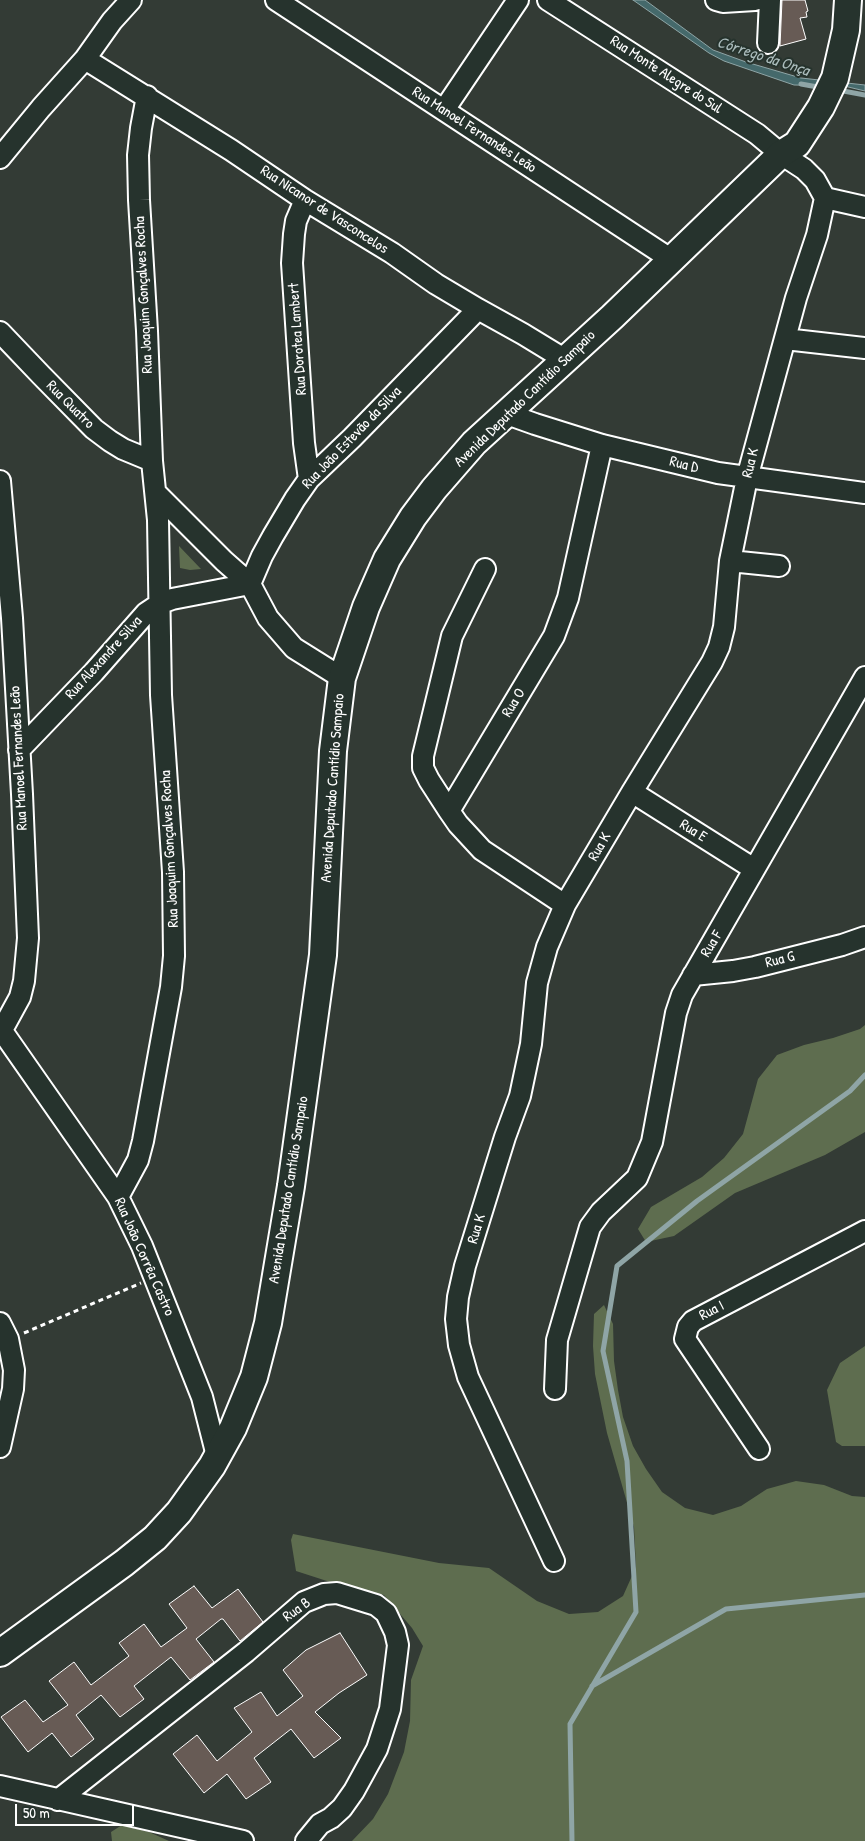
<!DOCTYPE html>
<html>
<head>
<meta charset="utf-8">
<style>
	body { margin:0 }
	#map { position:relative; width:865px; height:1841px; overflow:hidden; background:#333b35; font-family:"Patrick Hand",sans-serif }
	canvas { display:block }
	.scale { position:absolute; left:15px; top:1804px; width:119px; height:22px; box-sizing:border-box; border:2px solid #fff; border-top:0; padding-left:6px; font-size:15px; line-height:18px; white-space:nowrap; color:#fff; -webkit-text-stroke:4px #26332d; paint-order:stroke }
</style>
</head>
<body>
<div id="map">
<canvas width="865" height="1841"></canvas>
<div class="scale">50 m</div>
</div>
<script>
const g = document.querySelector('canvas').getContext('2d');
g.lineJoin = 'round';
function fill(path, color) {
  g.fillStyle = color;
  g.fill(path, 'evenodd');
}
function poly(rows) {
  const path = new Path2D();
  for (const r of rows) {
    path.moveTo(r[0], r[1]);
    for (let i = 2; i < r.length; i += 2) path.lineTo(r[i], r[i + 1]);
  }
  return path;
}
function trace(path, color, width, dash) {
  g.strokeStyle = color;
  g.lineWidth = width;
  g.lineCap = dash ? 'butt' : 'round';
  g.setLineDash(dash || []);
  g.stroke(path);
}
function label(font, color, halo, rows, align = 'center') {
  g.font = font + ' "Patrick Hand",sans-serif';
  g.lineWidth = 4;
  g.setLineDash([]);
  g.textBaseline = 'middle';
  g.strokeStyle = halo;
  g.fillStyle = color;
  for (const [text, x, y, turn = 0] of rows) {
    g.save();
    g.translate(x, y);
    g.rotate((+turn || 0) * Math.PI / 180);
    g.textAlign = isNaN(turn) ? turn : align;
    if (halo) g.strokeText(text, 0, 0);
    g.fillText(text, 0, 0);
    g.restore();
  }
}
fill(poly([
	[179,546,201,569,190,570,180,568],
	[865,1025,865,1132,825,1155,735,1193,674,1236,646,1242,638,1229,651,1207,702,1177,724,1158,743,1134,758,1079,777,1055,804,1045,833,1038,860,1029],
	[604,1305,613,1324,614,1361,618,1390,623,1417,633,1446,646,1469,662,1492,685,1508,713,1515,741,1506,767,1489,796,1481,824,1485,852,1496,865,1497,865,1841,352,1841,373,1819,388,1794,404,1752,410,1721,411,1680,423,1646,412,1628,384,1595,330,1582,296,1571,291,1540,293,1534,439,1563,489,1568,537,1601,569,1614,598,1612,623,1596,636,1567,634,1527,607,1433,595,1374,593,1346,594,1314],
	[865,1346,865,1446,842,1446,836,1442,827,1390,840,1363],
	[122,1825,149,1832,169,1841,112,1841,111,1832]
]), '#5e6d4f');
const water = poly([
	[633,0,645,0,713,50,746,62,801,78,865,85,865,91,844,86,794,85,724,61,709,53,633,0]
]);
fill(water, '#45696b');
trace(water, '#8fa5a6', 1);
trace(poly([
	[801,84,823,88],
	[838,90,865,95],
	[592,1686,726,1609,865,1595],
	[572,1841,570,1724,636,1612,627,1461,603,1351,617,1266,697,1201,850,1091,865,1075]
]), '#8fa5a6', 5);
const building = poly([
	[782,0,805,0,808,11,806,12,807,17,800,18,806,39,780,46,782,0],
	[194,1586,212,1608,238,1589,263,1622,240,1641,223,1619,221,1619,196,1639,214,1662,190,1680,171,1657,134,1686,144,1699,120,1717,101,1695,76,1715,94,1739,71,1757,52,1733,28,1752,1,1717,25,1700,43,1722,68,1705,49,1681,74,1662,91,1685,129,1656,119,1643,144,1624,161,1647,187,1628,169,1604,194,1586],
	[340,1633,367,1675,339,1693,315,1712,341,1738,314,1758,291,1729,254,1758,271,1782,246,1799,227,1774,204,1793,173,1754,197,1735,217,1761,252,1732,234,1708,261,1692,277,1716,303,1696,283,1670,306,1650,340,1633]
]);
fill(building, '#675b55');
trace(building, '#fff', 1);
const minor = poly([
	[276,0,672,260],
	[548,0,757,134,781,154,804,169,815,180,825,198,817,235,796,298,747,478,730,561,724,627,719,647,712,662,632,792,565,905,547,947,537,983,531,1044,520,1096,505,1137,465,1266,458,1297,456,1319,459,1345,468,1377,554,1561],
	[716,0,723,2,755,0],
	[768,43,770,0],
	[85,59,231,150,305,200,392,253,436,284,478,309,523,334,564,359],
	[444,110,518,0],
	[0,158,41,108,85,59,112,21,131,0],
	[825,198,865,207],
	[305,200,296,221,294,234,292,263,304,443,309,479],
	[0,332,41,375,94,429,110,441,123,449,152,461],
	[785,339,865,348],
	[507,414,535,424,602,445,718,473,865,493],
	[0,481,12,618,22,794,28,938,24,981,20,997,2,1030],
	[156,493,224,561,250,584,268,618,294,648,342,678],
	[730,561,779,566],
	[250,584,262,556,273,536,295,499,309,479,352,438,478,309],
	[19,750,94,672,146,613,161,603,172,599,250,584],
	[632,792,754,869],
	[449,811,429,780,423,768,423,756,452,636,485,569],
	[565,905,482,850,458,824,449,811,554,636,568,598,602,445],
	[693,975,733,971,755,967,842,945,865,937],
	[0,1028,118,1197,142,1246,202,1397,217,1456],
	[118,1197,138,1160,143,1141,171,987,174,956,173,872,161,695,158,520,152,461,147,331,139,200,138,155,141,128,147,96],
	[0,1323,8,1339,14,1370,13,1389,0,1447],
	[555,1389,557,1340,590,1227,601,1212,637,1178,652,1142,676,1013,682,995,865,677],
	[759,1449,685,1339,688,1327,693,1321,865,1231],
	[0,1786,243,1841],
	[58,1800,246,1652,304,1602,324,1594,337,1593,376,1605,386,1613,395,1632,398,1645,390,1709,377,1749,354,1791,342,1808,331,1818,320,1824,306,1841]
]);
const major = poly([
	[0,1653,124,1563,155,1538,179,1512,212,1466,233,1428,254,1377,268,1323,291,1186,323,955,333,751,342,678,366,607,387,559,413,517,434,489,474,443,612,317,781,154,797,144,821,107,835,78,846,30,848,0]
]);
trace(minor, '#fff', 24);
trace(major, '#fff', 30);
trace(poly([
	[24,1333,141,1283]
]), '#fff', 3, [5, 4]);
trace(minor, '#26332d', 20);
trace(major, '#26332d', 26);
label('15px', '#fff', '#26332d', [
	["Rua Monte Alegre do Sul",666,75,33],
	["Rua Manoel Fernandes Leão",474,130,33],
	["Rua Nicanor de Vasconcelos",324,210,33],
	["Rua Joaquim Gonçalves Rocha",144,295,-93],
	["Rua Dorotea Lambert",298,339,-94],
	["Avenida Deputado Cantídio Sampaio",525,399,-44],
	["Rua Quatro",70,405,45],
	["Rua João Estevão da Silva",352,438,-46],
	["Rua K",751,463,-76],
	["Rua D",684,465,14],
	["Rua Alexandre Silva",104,658,-48],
	["Rua O",514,703,-59],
	["Rua Manoel Fernandes Leão",19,758,-93],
	["Avenida Deputado Cantídio Sampaio",333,788,-86],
	["Rua E",693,831,32],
	["Rua K",600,847,-60],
	["Rua Joaquim Gonçalves Rocha",170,849,-93],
	["Rua F",712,944,-59],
	["Rua G",780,960,-14],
	["Avenida Deputado Cantídio Sampaio",289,1190,-81],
	["Rua K",477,1229,-73],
	["Rua João Corrêa Castro",144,1257,66],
	["Rua I",712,1311,-28],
	["Rua B",297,1610,-36]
]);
label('italic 16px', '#abbcbc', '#26332d', [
	["Córrego da Onça",763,57,18]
]);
</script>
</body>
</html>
